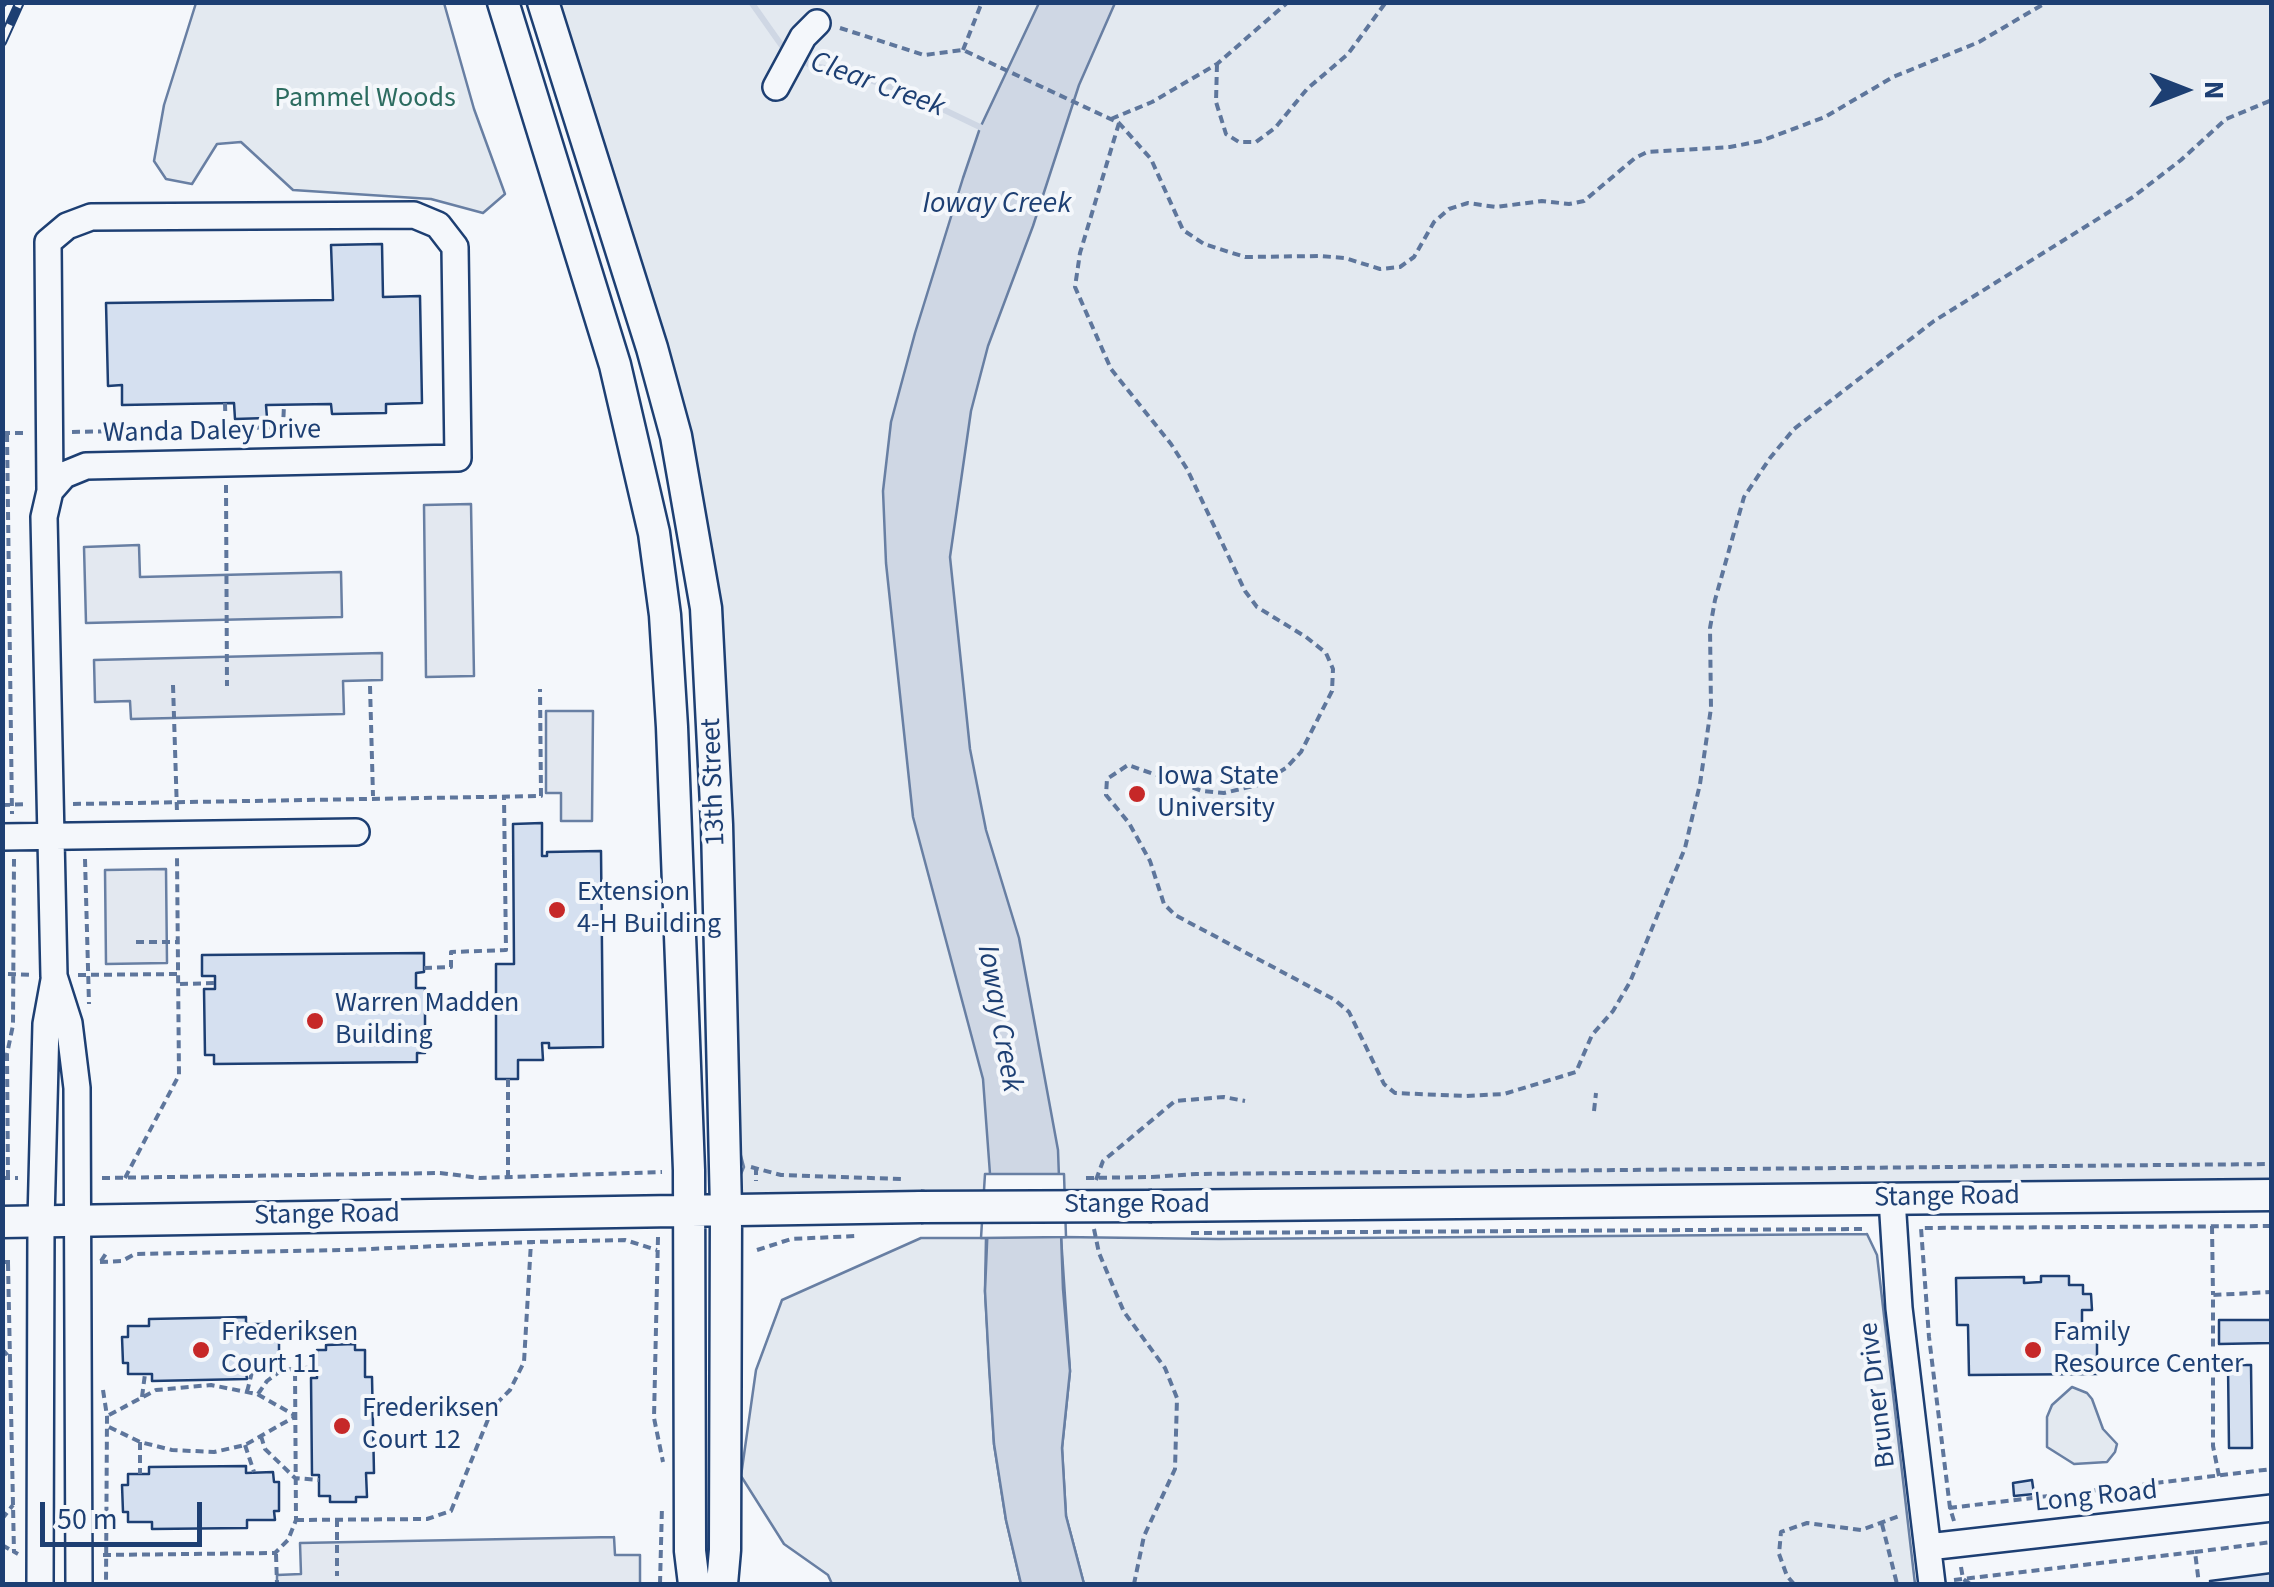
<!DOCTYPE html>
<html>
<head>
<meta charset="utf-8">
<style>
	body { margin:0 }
	#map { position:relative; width:2274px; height:1587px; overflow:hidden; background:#f4f7fb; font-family:"Source Sans 3",sans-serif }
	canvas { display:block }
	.frame { position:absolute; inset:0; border:5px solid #1d3f73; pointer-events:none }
	.north { position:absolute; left:2134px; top:40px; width:100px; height:100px; -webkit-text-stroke:8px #f4f7fb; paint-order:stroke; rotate:90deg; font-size:28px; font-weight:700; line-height:40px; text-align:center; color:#1d3f73 }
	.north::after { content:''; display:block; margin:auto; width:35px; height:45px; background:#1d3f73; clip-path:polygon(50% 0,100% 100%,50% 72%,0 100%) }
	.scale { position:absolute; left:40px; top:1502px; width:162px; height:45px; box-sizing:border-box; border:5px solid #1d3f73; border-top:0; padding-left:12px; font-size:30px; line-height:35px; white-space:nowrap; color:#1d3f73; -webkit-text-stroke:8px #f4f7fb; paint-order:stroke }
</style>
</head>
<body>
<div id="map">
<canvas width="2274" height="1587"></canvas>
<div class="frame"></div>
<div class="north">N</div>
<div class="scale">50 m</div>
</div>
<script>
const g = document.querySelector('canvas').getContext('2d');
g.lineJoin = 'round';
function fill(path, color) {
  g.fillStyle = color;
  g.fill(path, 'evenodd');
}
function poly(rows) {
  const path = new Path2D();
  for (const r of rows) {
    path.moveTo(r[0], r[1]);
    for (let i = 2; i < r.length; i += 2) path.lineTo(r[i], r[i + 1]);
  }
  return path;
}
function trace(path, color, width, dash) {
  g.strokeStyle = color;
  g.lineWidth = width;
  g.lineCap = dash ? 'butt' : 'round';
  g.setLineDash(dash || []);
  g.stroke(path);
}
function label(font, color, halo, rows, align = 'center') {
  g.font = font + ' "Source Sans 3",sans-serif';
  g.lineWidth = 8;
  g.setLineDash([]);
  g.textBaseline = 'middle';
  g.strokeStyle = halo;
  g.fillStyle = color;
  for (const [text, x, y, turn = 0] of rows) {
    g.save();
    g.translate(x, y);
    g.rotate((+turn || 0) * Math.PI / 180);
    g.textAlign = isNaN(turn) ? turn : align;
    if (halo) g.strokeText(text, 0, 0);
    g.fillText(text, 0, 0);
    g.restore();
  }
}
const green = poly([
	[196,3,444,3,474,109,505,194,483,213,431,199,293,190,241,142,217,144,192,184,166,179,154,161,164,105,196,3],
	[556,3,2271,3,2271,1195,726,1209,744,1167,740,1152,718,613,556,3],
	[1867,1234,1877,1255,1915,1584,1084,1584,1066,1516,1062,1448,1070,1371,1061,1237,1219,1239,1867,1234],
	[921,1238,986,1238,985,1291,994,1444,1006,1520,1021,1584,832,1584,828,1575,784,1544,741,1476,756,1370,782,1300,921,1238],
	[2072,1387,2087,1393,2092,1399,2103,1429,2117,1444,2115,1452,2107,1462,2074,1464,2047,1447,2047,1417,2052,1405,2072,1387]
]);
fill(green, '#e3e9f0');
trace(green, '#687fa3', 2.5);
const parking = poly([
	[471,504,474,676,426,677,424,505,471,504],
	[139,545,140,577,341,572,342,617,86,623,84,547,139,545],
	[382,653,382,680,343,681,344,714,131,719,130,701,95,702,94,660,382,653],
	[546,711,593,711,592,821,561,821,561,793,546,793,546,711],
	[166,869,167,963,106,964,105,870,166,869],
	[614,1537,615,1555,640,1555,640,1584,277,1584,277,1575,301,1574,300,1543,614,1537]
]);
fill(parking, '#e3e8f0');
trace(parking, '#687fa3', 2.5);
const water = poly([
	[1039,3,1115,3,1079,85,1033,226,988,346,971,411,950,557,970,749,986,830,1019,938,1058,1150,1063,1289,1070,1371,1062,1448,1066,1516,1084,1584,1021,1584,1006,1520,994,1444,989,1366,985,1291,990,1174,983,1079,913,817,886,563,883,491,891,422,915,333,963,178,980,128,1039,3]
]);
fill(water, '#cfd7e4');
trace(water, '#687fa3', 2.5);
const pier = poly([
	[985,1174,1064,1174,1066,1237,981,1238,985,1174]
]);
fill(pier, '#f4f7fb');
trace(pier, '#687fa3', 2.5);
trace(poly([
	[751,2,782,46,790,52],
	[801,59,810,65,848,73,909,93,984,129]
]), '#cfd7e4', 6);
const building = poly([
	[382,244,383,297,420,296,422,403,386,404,386,413,332,414,331,404,266,405,267,418,235,419,234,403,122,405,122,385,108,386,106,303,333,300,331,245,382,244],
	[542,823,542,856,547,856,547,852,601,851,603,1047,549,1048,549,1043,542,1043,543,1060,518,1060,518,1079,496,1079,496,964,514,964,513,824,542,823],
	[424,953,424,972,416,973,416,988,425,988,425,1053,417,1053,417,1062,214,1064,214,1055,205,1055,204,989,215,989,215,976,202,976,202,955,424,953],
	[2041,1276,2069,1276,2069,1285,2083,1285,2083,1294,2091,1294,2092,1310,2082,1310,2082,1325,2097,1325,2097,1374,1969,1375,1968,1325,1957,1325,1956,1278,2024,1277,2024,1283,2041,1282,2041,1276],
	[246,1317,246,1324,273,1324,273,1333,279,1333,279,1363,274,1363,274,1372,246,1372,247,1379,152,1381,152,1374,128,1374,128,1363,123,1363,122,1337,128,1337,128,1326,149,1326,149,1319,246,1317],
	[2219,1320,2272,1320,2272,1343,2219,1344,2219,1320],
	[355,1344,355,1350,365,1350,365,1377,372,1377,374,1473,366,1473,367,1497,356,1497,356,1502,330,1502,330,1496,319,1496,319,1475,312,1475,311,1378,317,1378,317,1350,326,1350,326,1345,355,1344],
	[2228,1365,2251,1365,2252,1448,2229,1448,2228,1365],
	[246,1466,246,1473,273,1472,274,1482,279,1482,279,1511,274,1511,275,1520,247,1520,247,1528,152,1529,152,1522,128,1522,128,1512,123,1512,122,1485,128,1485,128,1474,149,1474,149,1467,246,1466],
	[2032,1480,2034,1494,2014,1496,2013,1483,2032,1480],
	[2272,1573,2272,1584,2211,1584,2210,1581,2272,1573]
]);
fill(building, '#d5e0f0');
trace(building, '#1d3f73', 2.5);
const minor = poly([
	[776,87,803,37,817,23],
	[50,491,48,242,67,226,91,217,414,215,438,225,455,247,458,458,86,466,64,475,50,491,44,517,54,976,69,1023,77,1088,79,1584],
	[2,837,356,832],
	[1892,1199,1899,1308,1932,1584],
	[1928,1547,2272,1508],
	[40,1584,41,1221,46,1024,54,980]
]);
const major = poly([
	[503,2,615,365,654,533,665,615,672,727,689,1170,690,1551,694,1584],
	[543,2,652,348,676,436,706,608,717,825,726,1209,725,1550,722,1584],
	[1152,1206,2272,1195],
	[2,1222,921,1207]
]);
trace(minor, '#1d3f73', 30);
trace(major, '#1d3f73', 35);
trace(poly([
	[840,28,924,55,963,50,1119,123,1151,159,1183,230,1204,244,1245,257,1320,256,1345,258,1380,269,1400,267,1414,257,1434,222,1449,209,1468,203,1496,207,1542,201,1569,204,1584,201,1635,158,1647,152,1730,147,1761,141,1825,117,1893,77,1979,42,2047,2],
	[963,50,982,2],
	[1217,64,1216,102,1226,134,1239,142,1256,142,1275,128,1307,89,1348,54,1386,2],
	[1111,119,1152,102,1217,64,1288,2],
	[1119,123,1080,253,1075,287,1111,369,1171,444,1187,469,1245,591,1257,607,1306,637,1326,653,1333,669,1332,691,1301,752,1286,768,1258,785,1224,793,1202,791,1128,765,1107,779,1106,795,1129,823,1150,861,1164,904,1175,915,1335,1000,1349,1012,1384,1084,1395,1093,1465,1096,1504,1094,1576,1072,1592,1035,1613,1011,1630,982,1685,848,1700,784,1711,708,1710,628,1715,600,1744,497,1770,458,1794,429,1934,321,2133,197,2181,160,2226,119,2272,100],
	[225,403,226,441],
	[72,432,283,427,284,405],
	[2,433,28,433],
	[7,434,12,814],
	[226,485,227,686],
	[173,685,177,812],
	[370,686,373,796],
	[73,804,541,796,540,689],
	[2,805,28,804],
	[85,859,89,1004],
	[136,942,178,942],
	[424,968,451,967,451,952,506,950,504,797],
	[8,974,33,975],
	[78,975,178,974],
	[180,984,215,983],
	[508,1079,508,1178],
	[1594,1111,1596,1093],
	[751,1167,781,1175,901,1179],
	[756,1167,756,1181],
	[1152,1177,1196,1174,2272,1164],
	[2,1178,18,1178],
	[8,1178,7,1054,13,1025,14,859],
	[102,1178,440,1173,480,1178,662,1172],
	[125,1178,179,1075,177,856],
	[1096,1180,1103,1161,1175,1101,1224,1097,1245,1101],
	[2212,1226,2213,1295],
	[1094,1229,1099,1253,1124,1312,1165,1368,1177,1398,1175,1469,1144,1536,1134,1584],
	[1191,1233,1863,1229],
	[658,1237,654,1418,663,1462],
	[757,1250,791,1239,855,1236],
	[101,1261,107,1252],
	[2,1262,14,1262],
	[100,1262,122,1261,135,1254,346,1250,531,1242,625,1240,657,1250],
	[8,1263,14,1553],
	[2,1349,10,1358],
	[103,1390,107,1416,106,1584],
	[247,1392,252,1372],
	[258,1394,267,1381,282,1370,317,1367],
	[142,1397,145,1374],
	[109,1415,156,1390,211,1385,257,1394,296,1416],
	[109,1427,140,1442,172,1450,214,1452,245,1445,296,1416],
	[261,1436,265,1449,295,1478,319,1480],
	[140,1442,140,1474],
	[245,1445,254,1472],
	[2219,1476,2213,1446,2213,1295,2272,1292],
	[1949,1508,2272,1469],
	[2,1519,13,1505],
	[337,1519,337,1576],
	[296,1520,427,1519,451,1511,493,1407,510,1390,524,1362,531,1242],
	[1954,1521,1950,1508,1929,1337,1921,1228,2272,1226],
	[1882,1524,1897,1584],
	[2,1545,18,1554],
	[2195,1552,2272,1542],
	[276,1554,277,1584],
	[103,1555,275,1553,288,1540,296,1520,295,1367],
	[1961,1567,1963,1579,1970,1584],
	[1954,1580,2195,1552,2199,1584],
	[660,1584,662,1506],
	[1794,1584,1787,1576,1779,1554,1781,1532,1807,1523,1861,1530,1902,1515]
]), '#5e769c', 4, [8, 5]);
trace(minor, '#f4f7fb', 25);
trace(major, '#f4f7fb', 30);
const rail = poly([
	[2,3,3,2],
	[2,42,20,2]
]);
trace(rail, '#1d3f73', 10);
trace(rail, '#f4f7fb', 6, [19]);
const majorBridge = poly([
	[921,1207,1152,1206]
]);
trace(majorBridge, '#1d3f73', 35, []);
trace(poly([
	[1086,1178,1152,1177]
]), '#5e769c', 4, [8, 5]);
trace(majorBridge, '#f4f7fb', 30);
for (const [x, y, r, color] of [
	[1137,794,10,"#c62828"],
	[557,910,10,"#c62828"],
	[315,1021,10,"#c62828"],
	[201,1350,10,"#c62828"],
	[2033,1350,10,"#c62828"],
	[342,1426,10,"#c62828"]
]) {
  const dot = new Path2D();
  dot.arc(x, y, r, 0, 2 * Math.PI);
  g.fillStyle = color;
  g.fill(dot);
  trace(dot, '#f4f7fb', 4);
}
label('28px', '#2c6c60', '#f4f7fb', [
	["Pammel Woods",365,100]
]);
label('28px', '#1d3f73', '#f4f7fb', [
	["Wanda Daley Drive",212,433,-1],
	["13th Street",715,782,-92],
	["Stange Road",1947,1198,-1],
	["Stange Road",1137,1206],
	["Stange Road",327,1216,-1],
	["Bruner Drive",1879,1395,-97],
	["Long Road",2096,1498,-6]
]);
label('28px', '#1d3f73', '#f4f7fb', [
	["Iowa State",1157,778],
	["University",1157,810],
	["Extension",577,894],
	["4-H Building",577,926],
	["Warren Madden",335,1005],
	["Building",335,1037],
	["Frederiksen",221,1334],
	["Court 11",221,1366],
	["Family",2053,1334],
	["Resource Center",2053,1366],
	["Frederiksen",362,1410],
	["Court 12",362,1442]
], 'left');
label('italic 30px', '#1d3f73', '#f4f7fb', [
	["Clear Creek",877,86,20],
	["Ioway Creek",997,205],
	["Ioway Creek",998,1019,80]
]);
</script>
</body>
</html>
